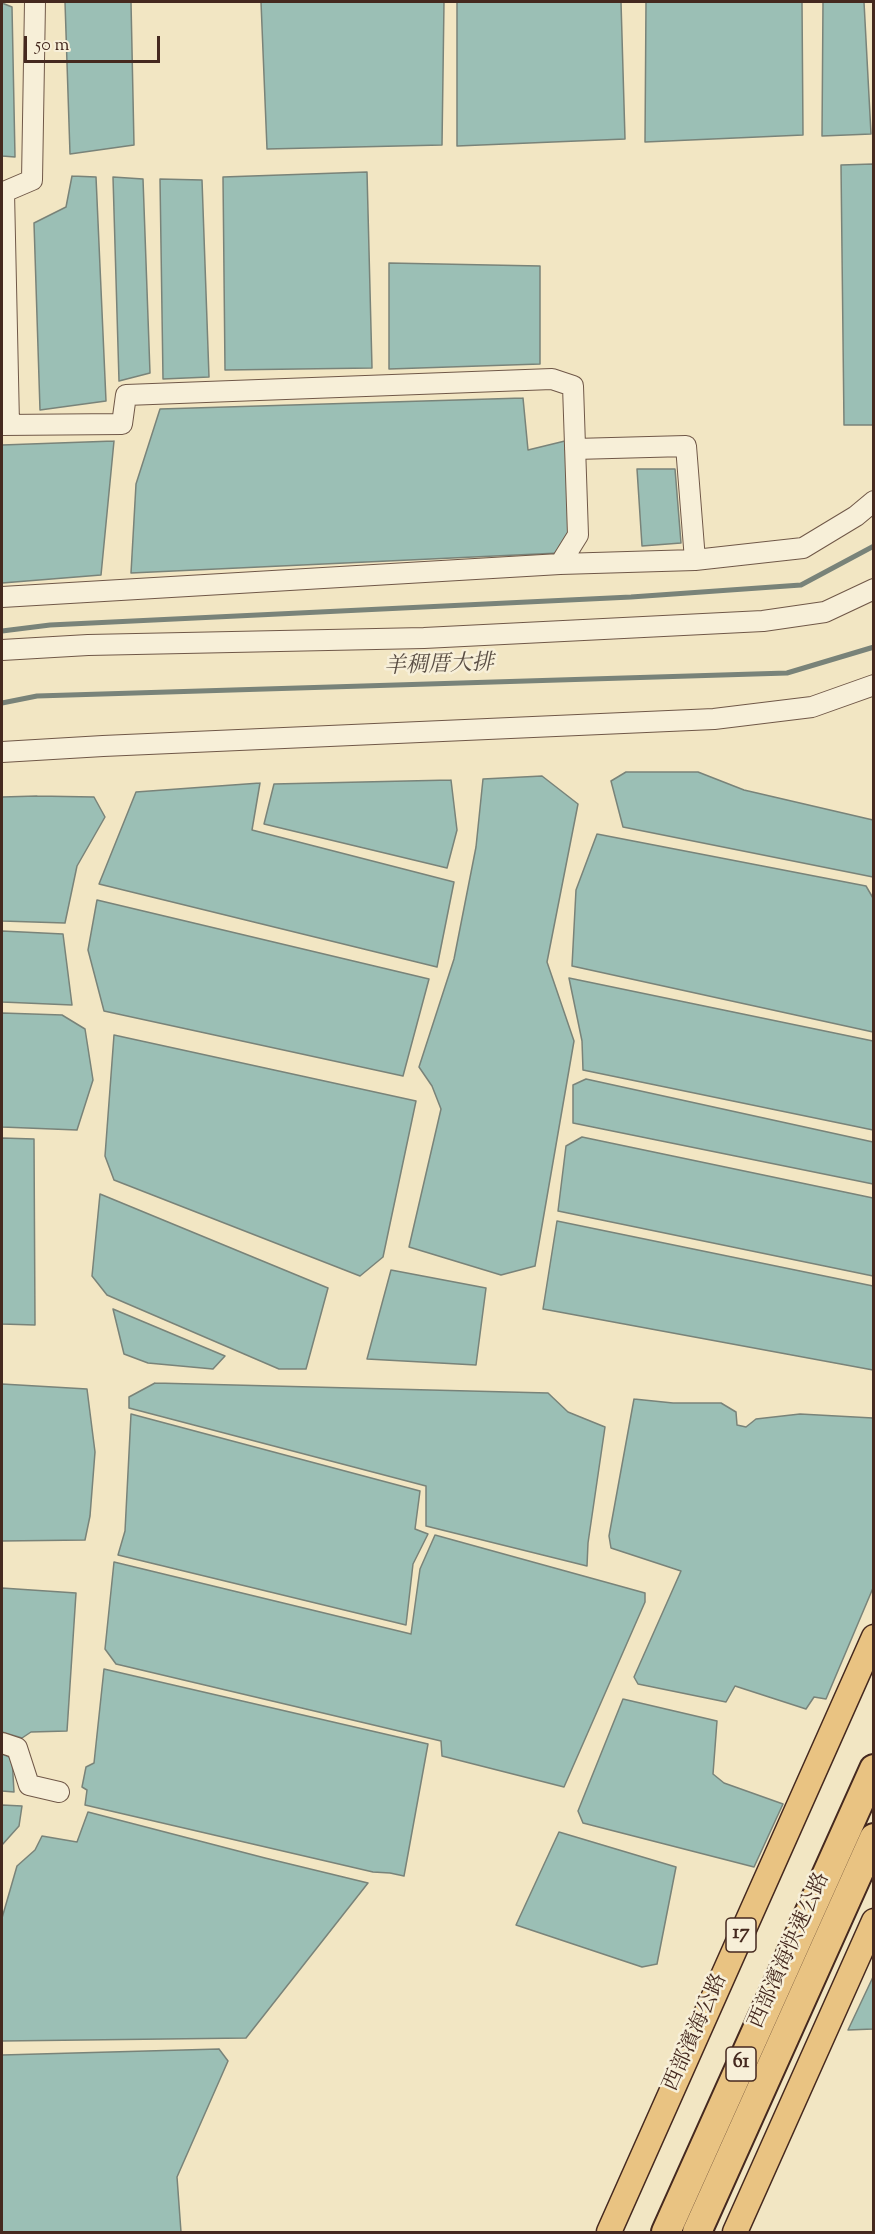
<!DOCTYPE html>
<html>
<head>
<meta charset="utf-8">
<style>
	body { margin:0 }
	#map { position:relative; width:875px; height:2234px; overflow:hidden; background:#f2e6c3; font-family:"Sorts Mill Goudy",serif }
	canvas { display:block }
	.frame { position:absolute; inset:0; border:3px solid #45291f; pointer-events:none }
	.scale { position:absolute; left:24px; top:36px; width:136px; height:27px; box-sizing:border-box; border:3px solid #45291f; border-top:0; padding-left:8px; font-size:18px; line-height:21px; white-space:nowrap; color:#45291f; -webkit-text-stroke:4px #f7efd8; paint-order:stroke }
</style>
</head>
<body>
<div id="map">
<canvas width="875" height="2234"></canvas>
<div class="frame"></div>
<div class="scale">50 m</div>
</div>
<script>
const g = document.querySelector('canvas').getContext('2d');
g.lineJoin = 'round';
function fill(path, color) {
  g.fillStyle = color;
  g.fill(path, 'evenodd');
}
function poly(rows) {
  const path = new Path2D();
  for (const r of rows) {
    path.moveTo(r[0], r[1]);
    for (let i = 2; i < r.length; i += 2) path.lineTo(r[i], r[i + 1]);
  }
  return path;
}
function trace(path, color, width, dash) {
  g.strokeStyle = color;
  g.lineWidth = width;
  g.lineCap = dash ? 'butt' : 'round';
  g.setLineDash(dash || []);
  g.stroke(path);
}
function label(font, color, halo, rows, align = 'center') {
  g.font = font + ' "Sorts Mill Goudy","Noto Serif TC",serif';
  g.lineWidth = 5;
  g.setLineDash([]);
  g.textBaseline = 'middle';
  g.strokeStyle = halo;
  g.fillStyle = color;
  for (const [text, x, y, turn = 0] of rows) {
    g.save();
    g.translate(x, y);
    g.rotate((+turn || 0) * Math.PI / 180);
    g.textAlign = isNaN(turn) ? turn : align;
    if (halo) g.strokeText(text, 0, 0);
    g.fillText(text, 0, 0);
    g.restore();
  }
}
const water = poly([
	[65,2,131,2,134,145,70,154,65,2],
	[261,2,444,2,442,145,267,149,261,2],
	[457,2,621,2,625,139,457,146,457,2],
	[646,2,802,2,803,135,645,142,646,2],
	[823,2,864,2,871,134,822,136,823,2],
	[2,3,12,7,15,157,2,156,2,3],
	[873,164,873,425,844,425,841,165,873,164],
	[367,172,372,368,225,370,223,177,367,172],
	[72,176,96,177,106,401,40,410,34,223,66,207,72,176],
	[113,177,143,179,150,373,119,381,113,177],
	[160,179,202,180,209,377,163,379,160,179],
	[389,263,540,266,540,364,389,369,389,263],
	[523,398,528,450,569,440,574,534,559,553,131,573,136,484,160,409,523,398],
	[114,441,101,575,2,583,2,445,114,441],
	[637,469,675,469,681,543,642,546,637,469],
	[626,772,698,772,744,790,873,820,873,877,623,827,611,781,626,772],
	[542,776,578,804,547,962,574,1041,535,1266,501,1275,409,1247,441,1109,432,1086,419,1067,454,959,476,847,483,779,542,776],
	[451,780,457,830,447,868,264,824,274,784,451,780],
	[260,783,252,830,454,882,437,967,99,884,136,792,260,783],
	[37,796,94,797,105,817,77,866,65,923,2,921,2,797,37,796],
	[597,834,866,886,873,898,873,1032,572,966,576,890,597,834],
	[97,900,429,979,403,1076,104,1011,88,950,97,900],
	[2,931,63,934,72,1005,2,1002,2,931],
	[569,978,873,1041,873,1130,583,1070,582,1041,569,978],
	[2,1013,62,1015,85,1029,93,1080,77,1130,2,1127,2,1013],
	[114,1035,416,1101,383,1257,360,1276,114,1180,105,1156,114,1035],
	[586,1079,873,1142,873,1184,573,1123,573,1085,586,1079],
	[582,1137,873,1198,873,1276,558,1211,566,1146,582,1137],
	[2,1138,34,1139,35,1325,2,1324,2,1138],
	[100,1194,328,1288,306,1369,279,1369,107,1295,92,1276,100,1194],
	[557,1221,873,1286,873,1370,543,1309,557,1221],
	[391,1270,486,1288,476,1365,367,1359,391,1270],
	[113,1309,225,1356,213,1369,148,1363,124,1354,113,1309],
	[155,1383,548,1393,568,1412,605,1427,588,1543,587,1566,426,1526,426,1486,129,1408,129,1397,155,1383],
	[2,1384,87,1389,95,1452,90,1516,85,1540,2,1541,2,1384],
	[634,1399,673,1403,721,1403,736,1412,737,1425,746,1427,756,1419,800,1414,873,1418,873,1588,826,1699,814,1697,806,1709,735,1686,726,1702,638,1684,634,1677,681,1571,611,1548,609,1536,634,1399],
	[131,1414,420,1491,415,1529,428,1534,413,1564,406,1625,118,1555,125,1531,131,1414],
	[435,1535,645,1593,645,1602,564,1787,442,1756,441,1741,116,1664,105,1649,114,1562,411,1634,420,1569,435,1535],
	[2,1588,76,1593,67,1731,31,1732,22,1738,2,1732,2,1588],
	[104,1669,428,1744,404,1876,390,1873,373,1872,85,1805,87,1790,82,1787,86,1767,94,1763,104,1669],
	[623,1699,717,1721,713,1774,724,1783,783,1804,754,1867,583,1823,578,1811,623,1699],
	[2,1754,12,1758,14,1792,2,1791,2,1754],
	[2,1805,22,1806,19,1826,2,1845,2,1805],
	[88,1812,265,1858,368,1883,246,2038,2,2041,2,1918,17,1866,35,1850,42,1836,77,1842,88,1812],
	[559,1832,676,1867,657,1964,642,1967,516,1925,559,1832],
	[873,1977,873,2029,848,2030,873,1977],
	[219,2049,228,2061,177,2177,181,2232,2,2232,2,2055,219,2049]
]);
fill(water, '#9bbfb5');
trace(water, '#798379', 1.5);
trace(poly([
	[2,631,50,625,631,597,801,585,874,546],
	[2,703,37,696,787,673,874,647]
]), '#798379', 5);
const minor = poly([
	[9,424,4,192,32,180,35,2],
	[2,425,122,424,126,395,552,379,573,386,578,535,560,564],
	[575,449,686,446,695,560],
	[2,597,560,564,695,560,803,548,856,516,874,501],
	[2,650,88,645,424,638,763,621,825,612,874,589],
	[2,752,103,746,714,719,812,707,874,685],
	[2,1743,17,1748,29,1785,59,1792]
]);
const major = poly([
	[609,2232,874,1637],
	[735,2232,874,1921]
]);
const highway = poly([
	[666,2232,874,1769],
	[697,2232,874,1838]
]);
trace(minor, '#705848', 22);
trace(major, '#45291f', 27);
trace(highway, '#45291f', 32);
trace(minor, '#f7efd8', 20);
trace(major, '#e9c382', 24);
trace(highway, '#e9c382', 28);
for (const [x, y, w] of [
	[741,1935,30],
	[741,2064,30]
]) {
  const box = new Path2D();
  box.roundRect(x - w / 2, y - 17, w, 34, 4.5);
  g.fillStyle = '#f7efd8';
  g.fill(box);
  trace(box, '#45291f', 1.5);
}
label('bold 20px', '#45291f', null, [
	["17",741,1935],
	["61",741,2064]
]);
label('21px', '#45291f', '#f7efd8', [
	["西部濱海快速公路",791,1951,-66],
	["西部濱海公路",697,2033,-66]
]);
label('italic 22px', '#5a4e44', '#f7efd8', [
	["羊稠厝大排",439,667,-2]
]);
</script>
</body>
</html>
